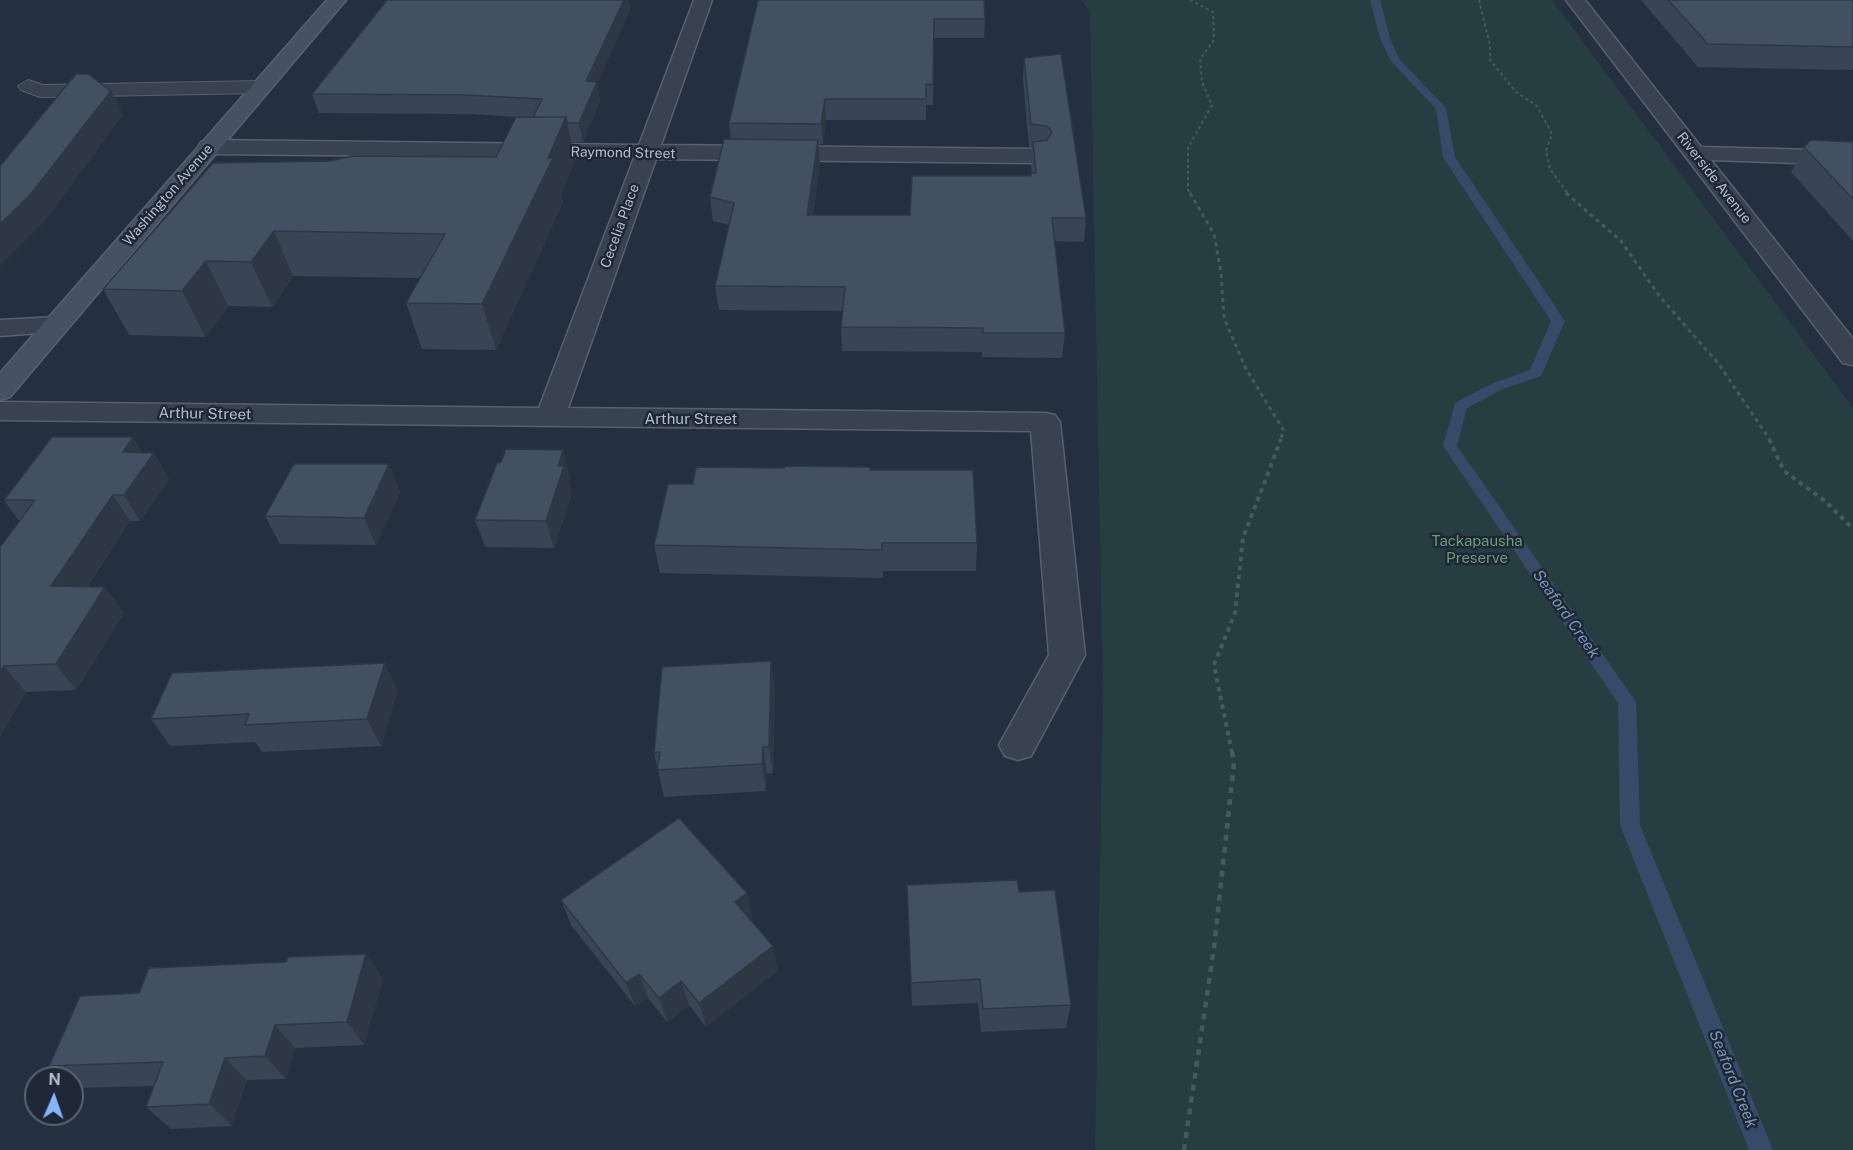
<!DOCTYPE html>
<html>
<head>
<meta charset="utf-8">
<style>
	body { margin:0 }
	#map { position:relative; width:1853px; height:1150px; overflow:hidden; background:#243040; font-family:"Public Sans",sans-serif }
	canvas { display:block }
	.north { position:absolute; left:24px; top:1066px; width:60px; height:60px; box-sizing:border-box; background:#1d2735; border:2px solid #596371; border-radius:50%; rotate:2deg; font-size:16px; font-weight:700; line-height:24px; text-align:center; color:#b4bdcb }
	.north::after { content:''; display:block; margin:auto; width:21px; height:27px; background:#87b4fd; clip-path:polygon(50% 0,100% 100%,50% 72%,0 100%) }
</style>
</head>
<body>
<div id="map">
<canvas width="1853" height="1150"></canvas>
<div class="north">N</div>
</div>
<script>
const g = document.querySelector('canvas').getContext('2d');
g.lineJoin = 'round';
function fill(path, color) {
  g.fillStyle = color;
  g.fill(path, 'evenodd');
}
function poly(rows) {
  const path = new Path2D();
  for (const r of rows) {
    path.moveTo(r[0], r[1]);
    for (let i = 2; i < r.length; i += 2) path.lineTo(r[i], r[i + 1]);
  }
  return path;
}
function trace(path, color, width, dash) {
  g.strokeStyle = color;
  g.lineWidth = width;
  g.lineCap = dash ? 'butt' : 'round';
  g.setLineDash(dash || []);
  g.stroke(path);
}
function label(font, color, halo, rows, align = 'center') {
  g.font = font + ' "Public Sans",sans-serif';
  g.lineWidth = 5;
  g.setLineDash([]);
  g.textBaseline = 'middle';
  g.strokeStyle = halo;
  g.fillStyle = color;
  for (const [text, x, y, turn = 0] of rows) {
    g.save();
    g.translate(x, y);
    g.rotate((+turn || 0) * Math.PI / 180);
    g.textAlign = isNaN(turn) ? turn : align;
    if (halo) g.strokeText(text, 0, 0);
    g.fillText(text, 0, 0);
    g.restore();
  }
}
fill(poly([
	[1082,0,1552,0,1853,408,1853,1150,1095,1150,1103,692,1090,13]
]), '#263e41');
fill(poly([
	[1370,0,1380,0,1390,38,1399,59,1446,108,1455,157,1565,321,1541,376,1503,389,1467,408,1457,446,1636,702,1640,825,1773,1150,1749,1150,1620,825,1618,703,1443,446,1455,403,1493,383,1530,370,1551,321,1443,157,1436,109,1390,60,1380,38,1370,0]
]), '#374b68');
const lane = poly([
	[28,80,43,85,261,81,271,87,261,93,40,97,21,90,18,86,28,80]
]);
const street = poly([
	[694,0,712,0,661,145,1037,149,1045,151,1048,156,1045,161,1037,163,656,159,568,408,1045,413,1055,415,1060,422,1085,655,1031,756,1018,760,1005,756,999,745,1049,655,1031,431,0,420,0,402,539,408,634,158,209,154,201,152,198,147,201,142,209,140,639,145,694,0],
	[1566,0,1585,0,1701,147,1853,151,1853,165,1711,160,1853,339,1853,365,1843,363,1566,0],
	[56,317,65,319,69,325,65,331,0,336,0,320,56,317]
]);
const secondary = poly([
	[327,0,346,0,10,397,0,400,0,373,327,0]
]);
trace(lane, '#56606e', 2);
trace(street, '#56606e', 3);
trace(secondary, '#56606e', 3);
trace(poly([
	[1190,0,1213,12,1214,40,1200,59,1202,82,1212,105,1188,148,1188,190,1191,194],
	[1479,0,1490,45,1490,60,1516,92,1537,106,1552,134,1546,151,1550,169,1568,194]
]), '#445b5e', 2, [3, 3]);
trace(poly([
	[1190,193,1214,234,1221,272,1224,318,1246,369,1284,431,1280,440],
	[1566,193,1621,241,1660,297,1718,363,1770,440]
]), '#445b5e', 3, [4, 4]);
trace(poly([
	[1769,439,1784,471,1825,501,1853,529],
	[1232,753,1214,665,1235,613,1243,538,1281,439]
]), '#445b5e', 4, [4.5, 4.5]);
trace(poly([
	[1184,1150,1214,948,1234,763,1232,752]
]), '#445b5e', 4.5, [6, 6]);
fill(lane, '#384250');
fill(street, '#384250');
fill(secondary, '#465163');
fill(poly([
	[387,0,629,0,630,10,597,84,600,101,583,142,572,142,575,160,561,194,563,202,496,350,422,349,406,303,420,278,293,276,272,307,228,306,205,337,129,335,103,289,330,161,496,157,517,117,471,114,319,113,312,94],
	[758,0,985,19,984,38,934,38,933,105,926,105,926,120,826,120,823,144,819,144,820,163,813,215,910,215,1031,176,1031,173,1032,173,1031,165,1032,147,1029,147,1023,80,1024,58,1086,218,1084,242,1054,241,1065,333,1062,358,982,357,982,352,842,351,841,327,843,311,719,310,715,286,729,225,713,221,710,197,731,139,729,123],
	[1641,0,1853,0,1853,70,1698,67],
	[1853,142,1853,241,1791,172,1804,147],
	[133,437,142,453,154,453,169,480,140,521,130,521,88,586,124,613,76,690,26,692,0,736,0,547,19,521,4,500],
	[870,470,977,543,976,571,883,571,883,578,660,573,654,545,693,484],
	[570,477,569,483,572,493,554,548,485,547,475,520],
	[400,492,376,545,280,544,265,516],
	[775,688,773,773,767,774,766,791,664,797,654,753],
	[398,690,381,746,262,752,255,742,170,746,151,719],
	[907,885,1019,892,1071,1005,1066,1028,981,1032,978,1003,912,1006],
	[747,893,752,918,750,920,778,970,706,1027,689,1005,667,1022,648,998,635,1006,571,925,561,900],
	[383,978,364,1045,295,1048,286,1079,247,1080,232,1126,171,1129,146,1107,154,1086,76,1088,72,1085,72,1078,64,1078,49,1066]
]), '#394554');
fill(poly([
	[619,0,629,0,630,10,597,84,600,101,583,142,579,123,586,81],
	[111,91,123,115,45,221,0,266,0,224],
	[825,99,826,120,823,144,821,124],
	[566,117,575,160,561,194,563,202,496,350,482,304],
	[818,140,820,163,809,239,807,215],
	[274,231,293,276,272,307,251,262],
	[206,261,228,306,205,337,182,291],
	[133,437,147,461,154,453,169,480,140,521,124,495,123,452],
	[563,450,570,477,569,483,572,493,554,548,546,521,558,466],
	[389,464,400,492,376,545,364,518],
	[113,495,130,521,70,613,51,586],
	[105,587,124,613,76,690,56,664],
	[771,661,775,688,773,773,769,747],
	[385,663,398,690,381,746,367,719],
	[4,666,26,692,0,736,0,671],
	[763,747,767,774,766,791,762,764],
	[747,893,752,918,740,927,735,902],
	[773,946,778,970,706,1027,699,1003],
	[366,954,383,978,364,1045,347,1022],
	[639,974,648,998,635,1006,626,983],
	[681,981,689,1005,667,1022,659,998],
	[275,1025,295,1048,286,1079,265,1056],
	[225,1058,247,1080,232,1126,209,1104]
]), '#2e3845');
const building = poly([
	[387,0,624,0,586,81,597,82,579,123,567,123,566,117,533,117,542,99,465,95,312,94,387,0],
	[758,0,984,0,985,19,934,19,933,85,926,84,926,99,825,99,821,124,729,123,758,0],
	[1668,0,1853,0,1853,47,1708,44,1668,0],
	[1061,54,1086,218,1052,218,1065,333,983,333,983,328,841,327,845,287,715,286,734,203,710,197,724,139,818,140,807,215,910,215,912,176,1031,176,1031,173,1036,173,1033,142,1047,140,1052,132,1047,126,1031,124,1024,58,1061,54],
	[76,74,88,74,111,91,30,195,0,224,0,166,76,74],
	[516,117,566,117,548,158,553,158,482,304,406,303,445,234,274,231,251,262,206,261,182,291,103,289,213,163,330,161,353,156,496,157,516,117],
	[1811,140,1853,142,1853,199,1804,147,1811,140],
	[52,437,133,437,123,452,154,453,124,495,113,495,51,586,105,587,56,664,4,666,0,671,0,547,35,500,4,500,52,437],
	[506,449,563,450,558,466,564,466,546,521,475,520,497,463,501,462,506,449],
	[294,464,389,464,364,518,265,516,294,464],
	[785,466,870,467,870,470,973,470,977,543,882,543,882,550,654,545,668,484,693,484,696,467,784,468,785,466],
	[771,661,769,747,763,747,762,764,657,770,660,752,654,753,662,667,771,661],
	[385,663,367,719,245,725,249,714,151,719,172,673,385,663],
	[679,818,747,893,735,902,773,946,699,1003,681,981,659,998,639,974,626,983,561,900,679,818],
	[1017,880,1019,892,1055,890,1071,1005,983,1009,980,979,911,983,907,885,1017,880],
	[366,954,347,1022,275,1025,265,1056,225,1058,209,1104,146,1107,163,1062,49,1066,80,996,139,993,149,968,286,962,288,957,366,954]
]);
fill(building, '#425062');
trace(building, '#2e3845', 1.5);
label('14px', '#b4bdcb', '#1d2735', [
	["Raymond Street",623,153,1],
	["Riverside Avenue",1714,178,52],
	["Washington Avenue",168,195,-49],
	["Cecelia Place",620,226,-70]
]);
label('15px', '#b4bdcb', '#1d2735', [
	["Arthur Street",205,414,1],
	["Arthur Street",691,419]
]);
label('15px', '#6a9d76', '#1d2735', [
	["Tackapausha",1477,541],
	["Preserve",1477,558]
]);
label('italic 16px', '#7b93b3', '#1d2735', [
	["Seaford Creek",1566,614,55],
	["Seaford Creek",1733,1079,68]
]);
</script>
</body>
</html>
